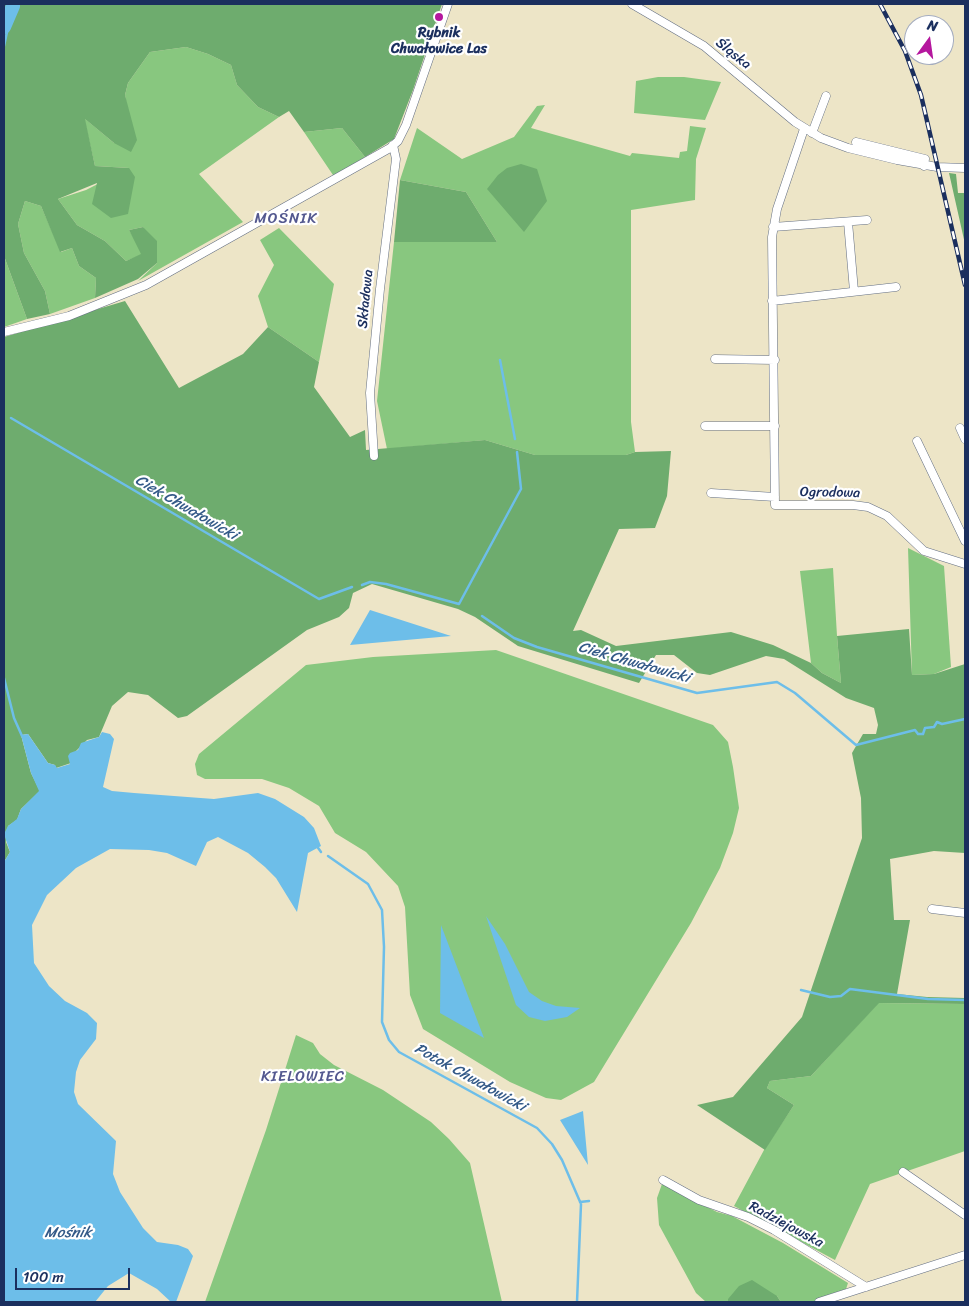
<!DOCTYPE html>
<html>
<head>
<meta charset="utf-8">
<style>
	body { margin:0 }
	#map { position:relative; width:969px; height:1306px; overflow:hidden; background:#ede5c7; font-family:Sriracha,sans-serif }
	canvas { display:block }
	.frame { position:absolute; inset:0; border:5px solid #1b2f5e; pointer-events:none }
	.north { position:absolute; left:904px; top:15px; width:50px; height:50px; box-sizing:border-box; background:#fff; border:1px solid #a4acbf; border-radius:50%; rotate:14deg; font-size:14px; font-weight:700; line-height:20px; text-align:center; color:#1b2f5e }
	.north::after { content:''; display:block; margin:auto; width:18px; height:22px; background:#b5179e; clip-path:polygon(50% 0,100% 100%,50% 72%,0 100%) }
	.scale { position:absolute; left:15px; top:1268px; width:115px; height:22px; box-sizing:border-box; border:2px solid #1b2f5e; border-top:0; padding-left:6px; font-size:15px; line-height:18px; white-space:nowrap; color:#1b2f5e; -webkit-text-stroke:4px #fff; paint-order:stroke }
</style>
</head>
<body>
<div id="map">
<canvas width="969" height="1306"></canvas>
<div class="frame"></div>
<div class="north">N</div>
<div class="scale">100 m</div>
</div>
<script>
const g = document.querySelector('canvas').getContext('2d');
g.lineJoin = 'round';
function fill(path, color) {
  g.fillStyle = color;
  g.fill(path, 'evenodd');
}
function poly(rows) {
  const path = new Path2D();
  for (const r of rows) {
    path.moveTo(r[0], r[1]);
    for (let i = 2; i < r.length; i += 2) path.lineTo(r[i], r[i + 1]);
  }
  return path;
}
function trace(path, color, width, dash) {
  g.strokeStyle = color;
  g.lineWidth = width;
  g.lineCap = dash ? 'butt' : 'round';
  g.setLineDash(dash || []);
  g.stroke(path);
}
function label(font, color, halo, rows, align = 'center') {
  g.font = font + ' Sriracha,sans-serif';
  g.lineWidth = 4.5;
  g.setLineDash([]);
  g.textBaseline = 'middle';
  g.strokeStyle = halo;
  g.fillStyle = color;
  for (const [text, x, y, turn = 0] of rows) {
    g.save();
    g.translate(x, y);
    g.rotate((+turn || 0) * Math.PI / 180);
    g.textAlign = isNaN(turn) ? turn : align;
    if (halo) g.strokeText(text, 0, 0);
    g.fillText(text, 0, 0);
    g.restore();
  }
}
fill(poly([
	[186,47,208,54,231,65,237,85,258,107,279,117,199,174,243,222,138,281,157,263,143,227,129,230,144,254,126,261,105,241,77,225,58,199,86,190,129,168,95,166,84,118,114,143,128,113,125,95,128,83,150,52],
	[658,77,684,77,721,82,705,120,634,113,636,81],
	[545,105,531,128,630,156,632,153,679,158,680,152,687,151,690,126,706,128,696,159,695,200,631,210,631,422,635,452,626,455,535,455,485,440,387,449,377,401,394,242,497,242,466,192,400,180,417,128,462,159,514,137,537,106],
	[342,128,365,157,335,178,304,132],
	[25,201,41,206,61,252,72,248,79,266,96,278,95,298,50,314,45,291,24,253,18,224],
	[279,228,334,284,319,362,268,327,258,296,274,265,260,240],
	[4,256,27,319,4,327],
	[908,548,944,566,951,667,934,674,912,675],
	[833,568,837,636,841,683,822,673,811,663,800,571],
	[496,650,713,725,728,742,733,767,739,808,733,833,720,868,691,923,594,1082,561,1100,546,1098,510,1082,423,1029,410,995,405,907,398,886,366,852,335,833,319,806,289,788,262,779,205,779,197,775,195,764,199,754,306,665,373,657],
	[878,1003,965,1004,965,1151,870,1184,835,1260,734,1206,764,1150,794,1105,767,1088,770,1081,811,1076],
	[296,1035,313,1043,320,1054,334,1065,383,1090,431,1122,449,1139,470,1163,502,1302,205,1302,266,1130],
	[662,1184,717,1212,732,1216,783,1243,848,1283,846,1289,831,1294,834,1302,781,1302,777,1296,728,1299,728,1302,706,1302,696,1293,659,1225,657,1198]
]), '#88c77f');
fill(poly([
	[4,4,442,4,413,90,394,139,365,157,342,128,304,132,289,111,279,117,258,107,237,85,231,65,208,54,186,47,150,52,128,83,125,95,137,140,131,152,114,143,85,119,95,166,129,168,135,177,128,214,111,218,92,204,97,183,58,199,77,225,105,241,126,261,141,254,129,230,143,227,157,241,157,263,138,279,95,298,96,278,79,266,72,248,60,252,41,206,25,201,18,224,24,253,45,291,50,314,27,319,4,256],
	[521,164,537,169,547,201,524,232,487,189,498,175,507,168],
	[949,173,956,174,958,193,965,193,965,244],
	[400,180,466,192,497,242,394,242],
	[125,301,179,388,243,354,268,327,319,362,314,387,350,437,365,430,366,450,485,440,535,455,626,455,635,452,671,451,667,496,655,528,619,529,573,631,581,630,616,646,731,632,773,645,811,663,822,673,841,683,837,636,909,629,912,675,934,674,965,664,965,853,934,851,890,859,894,920,910,920,897,994,927,997,965,998,965,1004,879,1003,811,1076,770,1081,767,1088,794,1105,765,1150,697,1105,733,1097,802,1017,862,838,861,798,852,753,863,734,876,734,878,725,874,708,846,698,784,659,766,656,710,675,697,673,674,655,656,655,639,683,518,646,475,617,458,609,372,584,353,593,349,608,339,617,307,630,187,716,178,718,148,695,128,692,112,706,99,737,87,740,74,753,71,763,56,768,55,765,48,763,28,734,21,735,31,773,40,791,21,809,17,820,8,826,6,842,10,852,4,862,4,337],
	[752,1280,777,1296,781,1302,728,1302,728,1299,739,1286]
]), '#6eac6e');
fill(poly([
	[370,610,451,636,350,645],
	[102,732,110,734,114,739,103,787,112,791,134,793,214,799,258,793,275,799,304,817,314,828,321,846,308,853,297,912,276,878,265,867,248,853,218,837,207,842,196,866,167,853,149,850,110,849,76,868,47,895,32,925,34,963,49,986,65,1001,87,1013,97,1023,96,1039,80,1060,76,1072,74,1092,78,1104,116,1141,113,1174,120,1192,143,1228,157,1242,178,1245,188,1249,193,1256,176,1302,171,1302,157,1289,129,1273,108,1286,95,1302,4,1302,4,862,10,852,4,834,8,826,17,819,21,809,39,791,31,773,21,735,28,734,48,763,55,765,57,768,70,764,68,756,70,753,78,750,81,743,99,737],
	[486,916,505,944,529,992,542,1001,556,1006,580,1008,567,1017,545,1021,529,1017,516,1005],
	[441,925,484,1038,440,1013],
	[583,1111,588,1165,560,1120]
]), '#6dbee9');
trace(poly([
	[4,46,12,9],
	[500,360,515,439],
	[11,418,319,599,352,587],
	[362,585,370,582,386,584,459,604,521,489,517,452],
	[482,616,514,638,537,647,697,693,777,682,795,693,856,745,915,730,918,734,923,734,925,728,934,727,937,722,942,724,965,719],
	[4,678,14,718,22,736],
	[316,845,321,852],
	[328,856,368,884,382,910,384,947,382,1022,389,1040,399,1052,537,1128,552,1144,562,1160,581,1204,577,1302],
	[801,990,830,997,841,996,850,989,928,999,965,1000],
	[580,1202,589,1201]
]), '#6dbee9', 2.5);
trace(poly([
	[4,27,13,6]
]), '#6dbee9', 14);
const minor = poly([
	[632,4,704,46,795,122,821,138,848,148,897,160,937,167,965,168],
	[804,129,777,209,772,237,775,505,853,505,868,507,887,516,924,551,965,564],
	[812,133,826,96],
	[856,142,925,159,924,166],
	[848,222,854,291],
	[773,227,867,220],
	[772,301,896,287],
	[4,332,69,316,146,285,390,148,398,141,406,125,448,4],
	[715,359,775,360],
	[705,426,775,426],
	[960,428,965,439],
	[917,441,965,541],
	[374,456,370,393,380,289,396,159,393,145],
	[711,493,775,497],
	[932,909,965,913],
	[903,1172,965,1215],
	[663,1180,699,1200,748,1217,774,1230,866,1287],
	[819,1302,965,1255]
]);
trace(minor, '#646f83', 9);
trace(minor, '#fff', 8);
const rail = poly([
	[880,4,905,51,921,95,965,285]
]);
trace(rail, '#1b2f5e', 4.5);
trace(rail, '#fff', 2.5, [8]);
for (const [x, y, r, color] of [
	[439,17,5,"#b5179e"]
]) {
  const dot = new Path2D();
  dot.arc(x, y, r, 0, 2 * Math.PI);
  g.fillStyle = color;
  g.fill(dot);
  trace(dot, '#fff', 2);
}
label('bold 14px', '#1b2f5e', '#fff', [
	["Rybnik",439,33],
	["Chwałowice Las",439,49]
]);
label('14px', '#1b2f5e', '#fff', [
	["Śląska",733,54,39],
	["Składowa",366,299,-84],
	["Ogrodowa",830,493,1],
	["Radziejowska",786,1225,28]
]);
g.letterSpacing = '1px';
label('15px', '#53588f', '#fff', [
	["MOŚNIK",286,219],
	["KIELOWIEC",303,1077]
]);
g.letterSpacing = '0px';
label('italic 15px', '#345a88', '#fff', [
	["Ciek Chwałowicki",186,508,30],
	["Ciek Chwałowicki",634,663,16],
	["Potok Chwałowicki",470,1078,29],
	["Mośnik",68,1233]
]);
</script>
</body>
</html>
